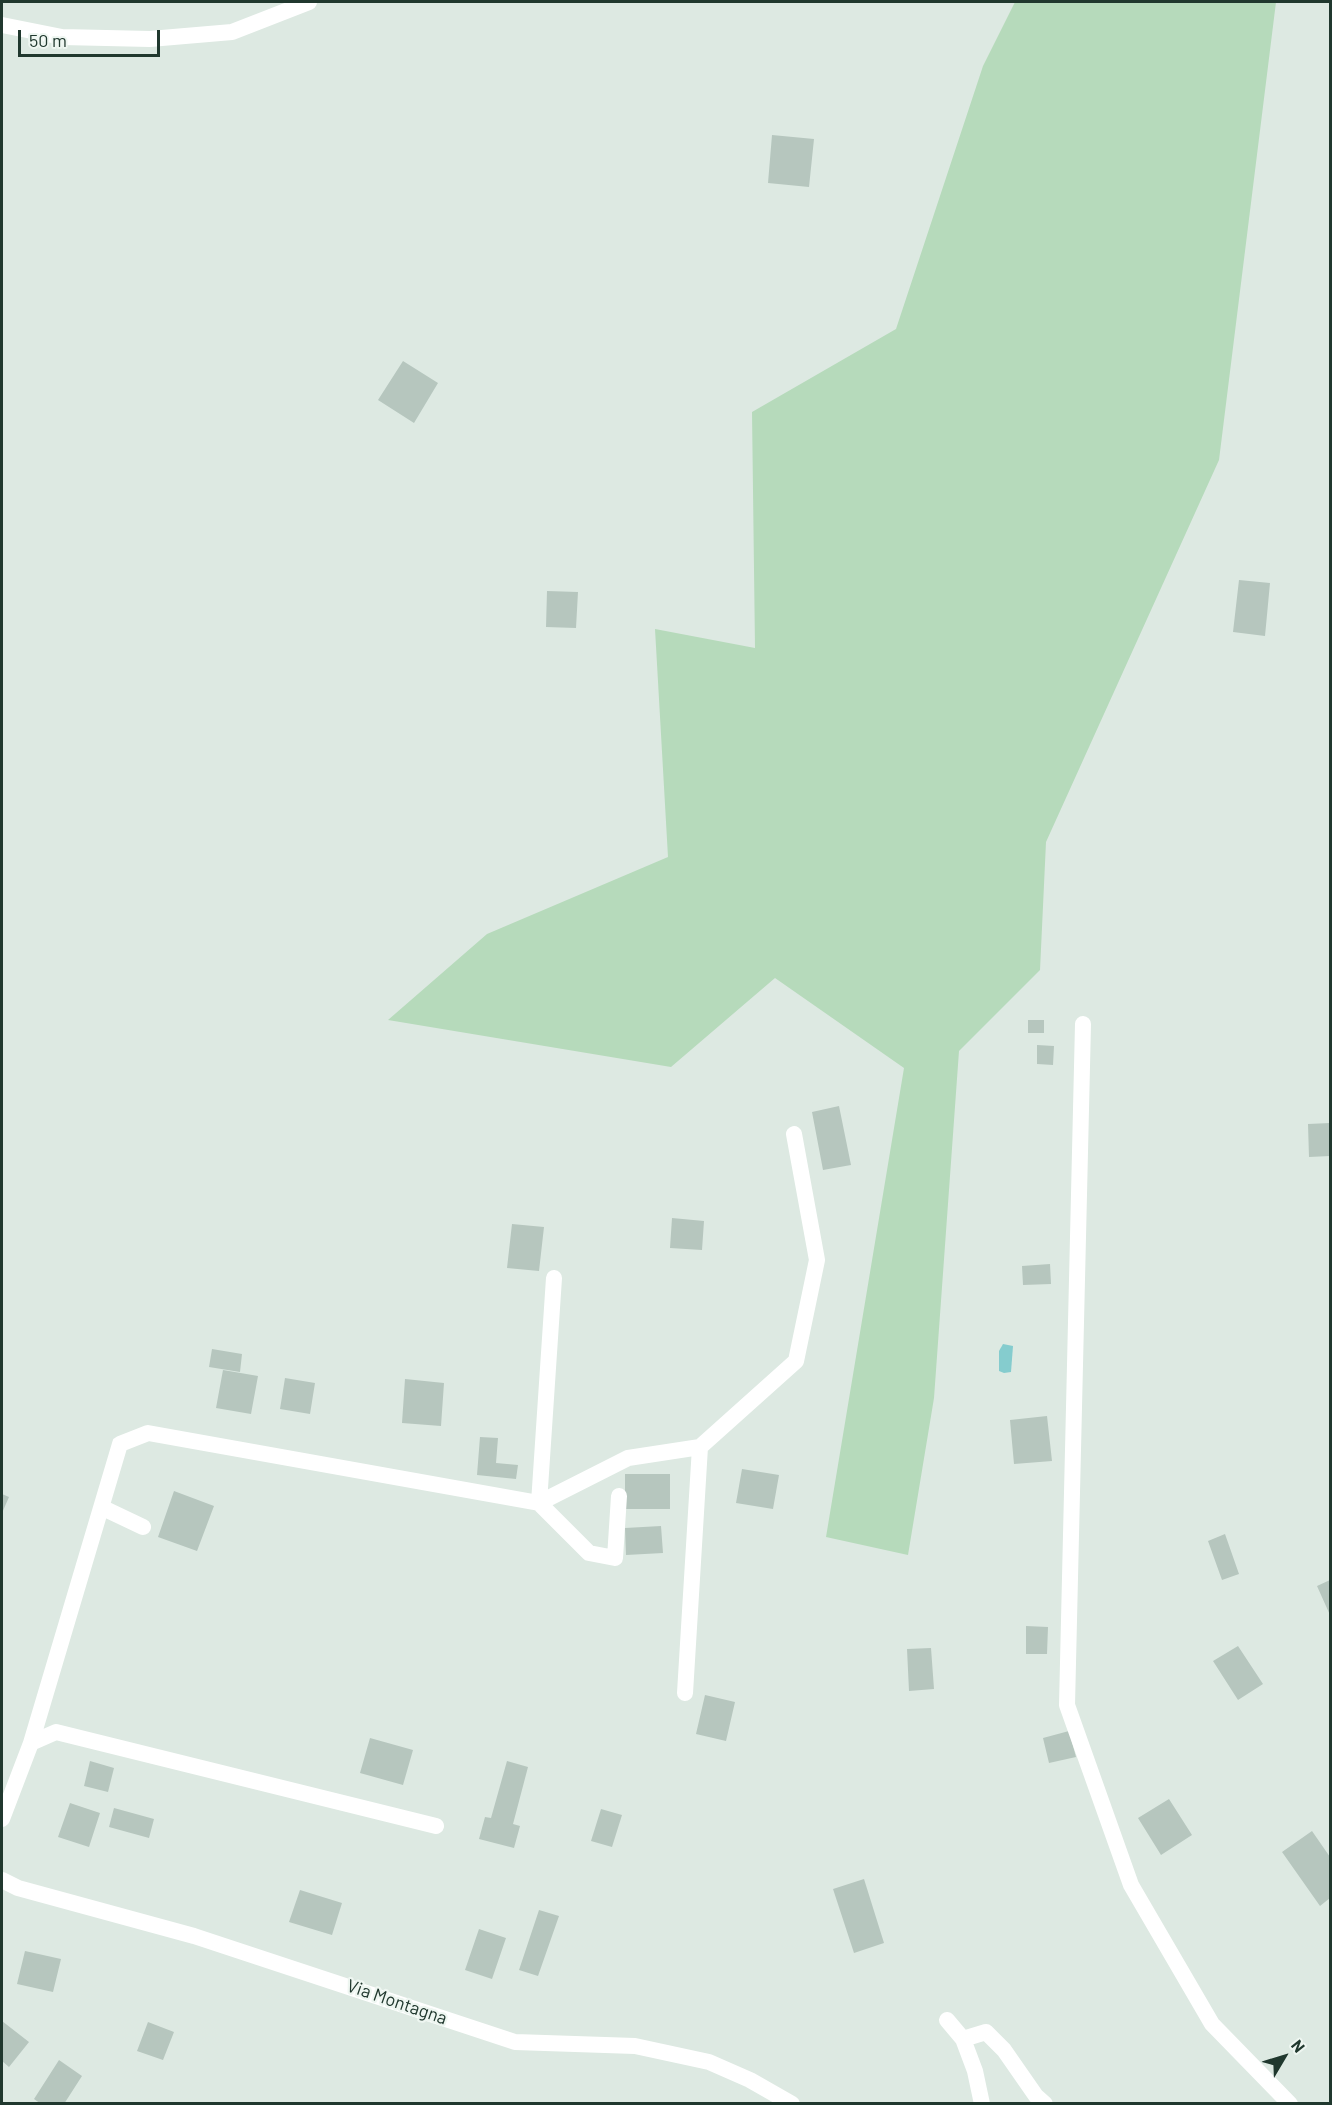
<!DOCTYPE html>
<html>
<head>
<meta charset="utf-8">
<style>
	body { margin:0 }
	#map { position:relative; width:1332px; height:2105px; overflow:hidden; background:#dde9e2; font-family:Barlow,sans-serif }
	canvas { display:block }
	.frame { position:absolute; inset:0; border:3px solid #20382e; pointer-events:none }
	.north { position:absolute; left:1254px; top:2027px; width:60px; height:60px; -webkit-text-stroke:4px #eef6f1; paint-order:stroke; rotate:52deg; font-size:16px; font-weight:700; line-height:24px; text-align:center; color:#20382e }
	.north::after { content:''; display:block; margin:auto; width:21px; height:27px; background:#20382e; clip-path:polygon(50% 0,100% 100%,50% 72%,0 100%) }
	.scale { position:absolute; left:18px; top:30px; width:142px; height:27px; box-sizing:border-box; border:3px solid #20382e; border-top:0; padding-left:8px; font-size:18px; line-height:21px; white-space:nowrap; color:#20382e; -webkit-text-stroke:4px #eef6f1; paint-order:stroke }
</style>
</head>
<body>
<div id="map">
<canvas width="1332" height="2105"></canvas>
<div class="frame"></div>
<div class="north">N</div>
<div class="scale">50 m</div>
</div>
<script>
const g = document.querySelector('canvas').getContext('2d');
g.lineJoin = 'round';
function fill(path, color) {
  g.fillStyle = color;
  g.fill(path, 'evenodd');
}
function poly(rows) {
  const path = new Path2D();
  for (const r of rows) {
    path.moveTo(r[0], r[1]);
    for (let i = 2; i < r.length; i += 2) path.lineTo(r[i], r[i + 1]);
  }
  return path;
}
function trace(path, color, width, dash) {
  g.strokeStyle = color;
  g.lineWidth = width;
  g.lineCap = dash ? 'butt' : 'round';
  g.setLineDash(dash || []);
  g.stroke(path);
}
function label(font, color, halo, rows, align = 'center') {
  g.font = font + ' Barlow,sans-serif';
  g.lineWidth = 4.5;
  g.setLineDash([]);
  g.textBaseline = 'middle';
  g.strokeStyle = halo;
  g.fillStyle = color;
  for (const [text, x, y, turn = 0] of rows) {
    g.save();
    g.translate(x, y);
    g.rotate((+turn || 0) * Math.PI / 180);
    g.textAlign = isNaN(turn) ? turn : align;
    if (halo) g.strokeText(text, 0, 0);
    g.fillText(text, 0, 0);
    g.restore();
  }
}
fill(poly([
	[1015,2,1276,2,1219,460,1046,842,1040,970,959,1051,934,1398,908,1555,826,1537,904,1068,775,978,671,1067,388,1020,487,934,668,857,655,629,755,648,752,412,896,329,983,66]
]), '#b6dabb');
fill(poly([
	[1003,1344,1013,1346,1011,1372,1004,1373,999,1371,999,1351]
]), '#85ccce');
fill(poly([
	[772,135,814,139,809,187,768,183],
	[403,361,438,383,414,423,378,400],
	[1239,580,1270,583,1265,636,1233,632],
	[547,591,578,592,576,628,546,627],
	[1028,1020,1044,1020,1044,1033,1028,1033],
	[1037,1045,1054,1046,1053,1065,1037,1064],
	[839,1106,851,1165,823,1170,812,1112],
	[1330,1123,1330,1156,1309,1157,1308,1124],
	[672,1218,704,1221,702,1250,670,1248],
	[512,1224,544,1227,539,1271,507,1268],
	[1050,1264,1051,1284,1023,1285,1022,1266],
	[212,1349,242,1354,240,1372,209,1367],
	[223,1370,258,1376,251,1414,216,1408],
	[285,1378,315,1383,310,1414,280,1409],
	[405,1379,444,1383,441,1426,402,1423],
	[1047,1416,1052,1461,1014,1464,1010,1420],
	[480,1437,498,1438,496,1463,518,1465,516,1479,477,1475],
	[742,1469,779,1475,773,1509,736,1503],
	[625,1474,670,1474,670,1509,625,1509],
	[174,1491,214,1506,197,1551,158,1537],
	[2,1494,9,1497,2,1513],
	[661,1526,663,1553,626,1555,625,1528],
	[1225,1534,1239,1574,1222,1580,1208,1541],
	[1330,1580,1330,1615,1317,1586],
	[1026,1626,1048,1627,1047,1654,1026,1654],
	[1238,1646,1263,1684,1238,1700,1213,1661],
	[931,1648,934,1689,909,1691,907,1649],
	[705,1695,735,1702,726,1741,696,1734],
	[1069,1731,1076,1757,1049,1763,1043,1738],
	[370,1738,413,1750,403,1785,360,1773],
	[90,1761,114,1768,108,1792,84,1786],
	[507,1761,528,1767,513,1824,520,1826,514,1848,479,1839,485,1817,491,1818],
	[1169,1799,1192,1835,1161,1855,1138,1818],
	[70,1803,100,1813,89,1847,58,1837],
	[114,1808,154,1819,149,1838,109,1827],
	[601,1809,622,1815,612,1847,591,1841],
	[1312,1831,1330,1857,1330,1898,1320,1906,1282,1852],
	[864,1879,884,1943,854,1953,833,1889],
	[300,1890,342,1903,332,1935,289,1922],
	[539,1910,559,1916,538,1976,519,1970],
	[479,1929,506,1938,492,1979,465,1970],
	[25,1951,61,1959,53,1992,17,1984],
	[2,2021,29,2042,9,2067,2,2061],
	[148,2022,174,2032,163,2060,137,2051],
	[59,2060,82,2076,64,2104,41,2104,34,2099]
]), '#b6c6be');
trace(poly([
	[2,25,62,37,150,39,232,32,309,2],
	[1083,1024,1067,1705,1131,1885,1212,2024,1290,2104],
	[700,1447,796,1361,817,1260,794,1134],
	[619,1496,615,1558,589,1553,539,1503,628,1458,700,1447,685,1693],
	[103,1508,143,1527],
	[31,1743,120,1444,148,1433,539,1503,554,1278],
	[2,1819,31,1743,56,1732,436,1826],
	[2,1880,18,1888,194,1936,515,2042,635,2046,709,2062,750,2080,792,2104],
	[947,2020,963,2039],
	[982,2104,975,2071,963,2039,986,2032,1004,2050,1036,2096,1045,2104]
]), '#fff', 16);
label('18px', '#20382e', '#eef6f1', [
	["Via Montagna",397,2002,19]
]);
</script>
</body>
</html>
